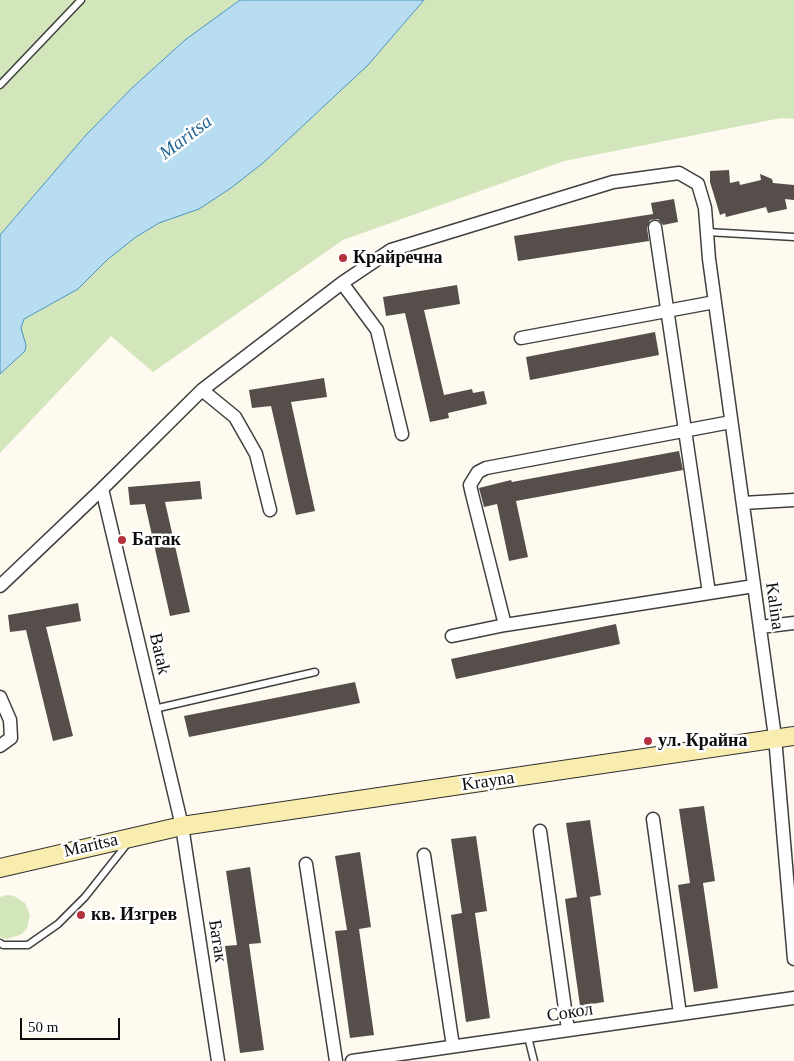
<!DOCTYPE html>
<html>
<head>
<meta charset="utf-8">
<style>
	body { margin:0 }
	#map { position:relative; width:794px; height:1061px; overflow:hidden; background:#fefaef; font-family:Georgia,serif }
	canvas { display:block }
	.scale { position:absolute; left:20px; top:1018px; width:100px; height:22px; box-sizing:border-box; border:2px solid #0d0d0d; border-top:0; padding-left:6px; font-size:15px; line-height:18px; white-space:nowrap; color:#0d0d0d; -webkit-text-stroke:4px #fff; paint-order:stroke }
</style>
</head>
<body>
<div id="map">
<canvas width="794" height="1061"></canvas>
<div class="scale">50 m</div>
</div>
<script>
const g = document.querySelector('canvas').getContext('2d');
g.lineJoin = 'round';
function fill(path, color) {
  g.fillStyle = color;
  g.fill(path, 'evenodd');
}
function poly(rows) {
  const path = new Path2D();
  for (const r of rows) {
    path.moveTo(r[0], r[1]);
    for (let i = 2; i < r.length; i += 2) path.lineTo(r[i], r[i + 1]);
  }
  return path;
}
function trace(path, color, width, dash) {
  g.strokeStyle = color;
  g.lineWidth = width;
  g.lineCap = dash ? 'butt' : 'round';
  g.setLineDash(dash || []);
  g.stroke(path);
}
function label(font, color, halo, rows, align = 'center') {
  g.font = font + ' Georgia,serif';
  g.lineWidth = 5;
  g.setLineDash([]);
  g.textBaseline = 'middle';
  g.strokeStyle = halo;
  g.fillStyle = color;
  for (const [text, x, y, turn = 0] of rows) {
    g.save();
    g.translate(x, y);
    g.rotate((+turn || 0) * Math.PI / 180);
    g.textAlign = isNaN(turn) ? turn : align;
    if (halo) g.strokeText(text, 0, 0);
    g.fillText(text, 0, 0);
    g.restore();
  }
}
fill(poly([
	[0,0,240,0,185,40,132,88,86,135,0,235],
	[424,0,794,0,794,119,781,118,564,161,343,240,153,372,111,336,0,453,0,374,25,351,21,328,24,319,78,289,108,259,136,237,159,223,199,209,231,188,263,163,368,65],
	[7,895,14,896,25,903,30,915,27,928,22,934,7,939,0,937,0,897]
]), '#d3e5bb');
const water = poly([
	[240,0,424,0,368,65,263,163,231,188,199,209,159,223,136,237,108,259,78,289,24,319,21,328,26,345,25,351,0,374,0,235,86,135,132,88,185,40,240,0]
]);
fill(water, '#b8ddf1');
trace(water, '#4594c2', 1);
fill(poly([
	[729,170,730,183,739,181,740,185,761,180,760,174,772,179,773,183,794,185,794,200,785,199,787,209,768,213,766,207,726,217,725,213,720,215,710,182,710,171],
	[674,199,678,222,663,225,658,219,650,220,647,228,649,241,518,261,514,236,653,214,651,203],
	[457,285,460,304,424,310,444,395,472,389,473,393,484,391,487,404,448,413,449,418,430,422,405,313,386,316,383,297],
	[655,332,659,355,530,380,526,357],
	[324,378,327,397,291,402,315,511,296,515,271,406,252,408,249,390],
	[679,451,683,470,516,501,528,557,509,561,497,504,484,507,479,488,511,480,512,482],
	[200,481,202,499,165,502,190,612,170,616,145,504,130,505,128,487],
	[78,603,81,621,46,627,73,736,53,741,26,630,10,632,8,615],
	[616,624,620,644,456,679,451,659],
	[355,682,360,703,189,737,184,716],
	[704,806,715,881,703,883,718,988,694,992,678,885,690,883,679,809],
	[590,820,601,895,590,897,604,1002,580,1006,565,899,577,897,566,823],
	[476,836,487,911,475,913,490,1018,466,1022,451,915,462,913,451,839],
	[360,852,371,927,359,929,374,1035,350,1038,335,931,347,930,335,856],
	[250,867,261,943,249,944,264,1050,240,1053,225,946,237,945,226,871]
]), '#554e4a');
const lane = poly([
	[0,85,81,0],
	[707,232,794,237],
	[154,709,315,672],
	[0,943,3,945,28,945,58,924,85,897,127,844],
	[528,1037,534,1061]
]);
const street = poly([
	[655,227,709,593],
	[342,283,377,330,402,434],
	[521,338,715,302],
	[202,390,235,417,256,454,270,510],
	[102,489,182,826,218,1061],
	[743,503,794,500],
	[0,586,102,489,202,390,342,283,391,250,613,182,679,173,698,184,705,208,709,259,775,737,794,959],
	[505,625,472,494,470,485,478,472,486,468,731,422],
	[760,627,794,623],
	[452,636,505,625,754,586],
	[0,697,10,720,11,738,0,746],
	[653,819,680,1014],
	[540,831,568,1030],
	[424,855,453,1046],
	[306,864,336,1061],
	[352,1061,794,998]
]);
const secondary = poly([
	[0,868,182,826,794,736]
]);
trace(lane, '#404040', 9);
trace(street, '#404040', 15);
trace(secondary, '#2f2f2f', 20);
trace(lane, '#fff', 6);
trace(street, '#fff', 12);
trace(secondary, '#f8edaf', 18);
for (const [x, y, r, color] of [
	[343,258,5,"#b2313c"],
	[122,540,5,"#b2313c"],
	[648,741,5,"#b2313c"],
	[81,915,5,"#b2313c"]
]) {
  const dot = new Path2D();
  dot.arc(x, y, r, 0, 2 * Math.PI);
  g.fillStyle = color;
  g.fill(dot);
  trace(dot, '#fff', 2);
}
label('bold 18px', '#0d0d0d', '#fff', [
	["Крайречна",353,258],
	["Батак",132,540],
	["ул. Крайна",658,741],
	["кв. Изгрев",91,915]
], 'left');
label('18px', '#0d0d0d', '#fff', [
	["Kalina",774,606,82],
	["Batak",159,654,77],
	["Krayna",488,782,-8],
	["Maritsa",91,846,-13],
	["Батак",217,941,81],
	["Сокол",570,1013,-9]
]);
label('italic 19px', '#216695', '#fff', [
	["Maritsa",186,138,-37]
]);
</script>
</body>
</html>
